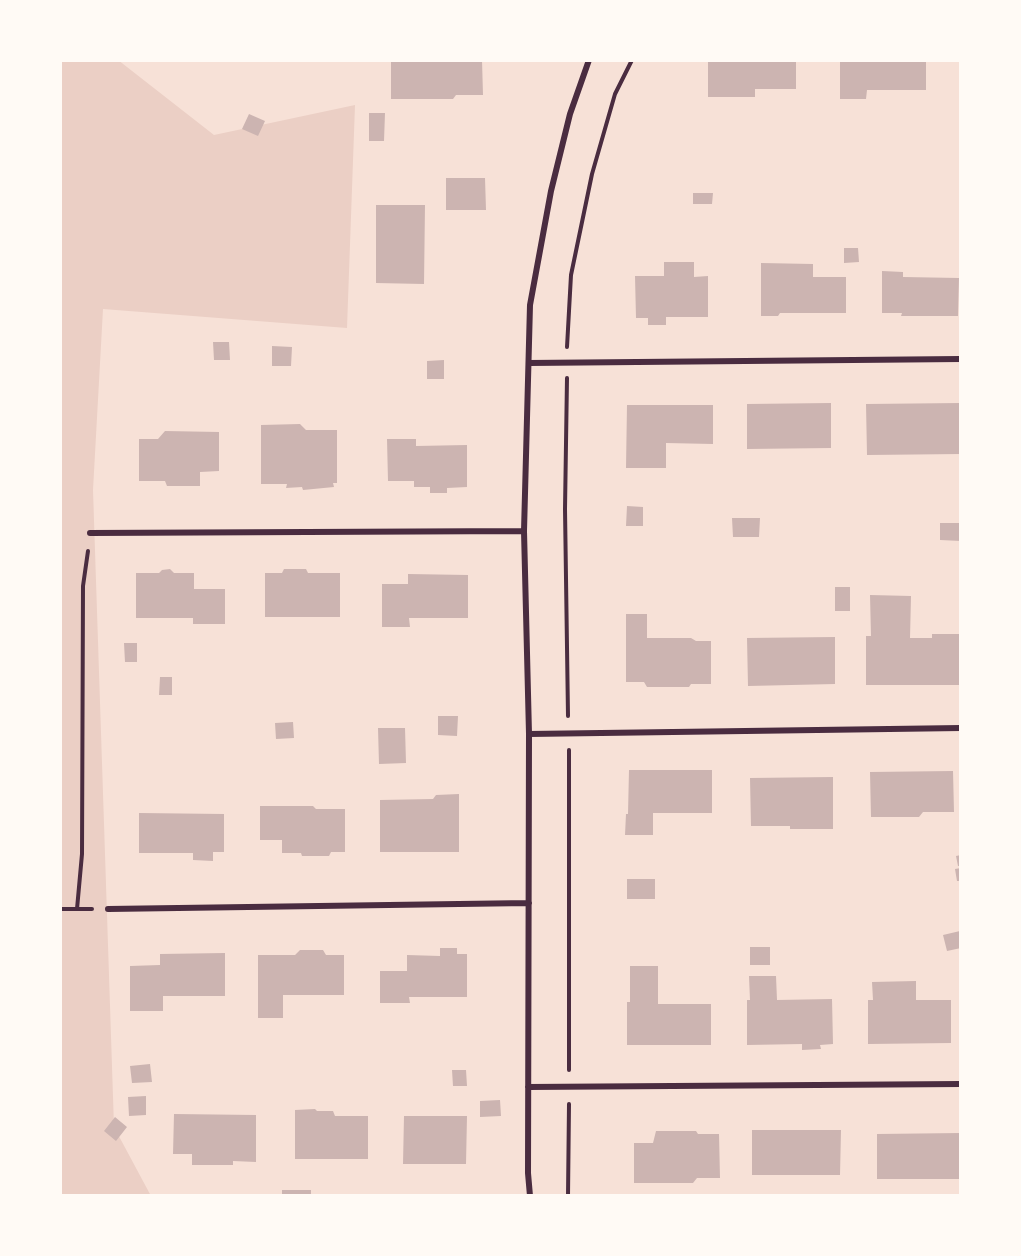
<!DOCTYPE html>
<html>
<head>
<meta charset="utf-8">
<style>
	body { margin:0 }
	#map { position:relative; width:1021px; height:1256px; overflow:hidden; background:#f7e1d7; font-family:"Open Sans",sans-serif }
	canvas { display:block }
	.frame { position:absolute; inset:0; border:62px solid #fffaf5; pointer-events:none }
</style>
</head>
<body>
<div id="map">
<canvas width="1021" height="1256"></canvas>
<div class="frame"></div>
</div>
<script>
const g = document.querySelector('canvas').getContext('2d');
g.lineJoin = 'round';
function fill(path, color) {
  g.fillStyle = color;
  g.fill(path, 'evenodd');
}
function poly(rows) {
  const path = new Path2D();
  for (const r of rows) {
    path.moveTo(r[0], r[1]);
    for (let i = 2; i < r.length; i += 2) path.lineTo(r[i], r[i + 1]);
  }
  return path;
}
function trace(path, color, width, dash) {
  g.strokeStyle = color;
  g.lineWidth = width;
  g.lineCap = dash ? 'butt' : 'round';
  g.setLineDash(dash || []);
  g.stroke(path);
}
fill(poly([
	[60,60,118,60,214,135,355,105,347,328,103,309,93,490,114,1127,151,1196,60,1196]
]), '#ebcfc5');
fill(poly([
	[391,60,482,60,483,95,456,95,453,99,391,99],
	[708,60,796,60,796,89,755,89,755,97,708,97],
	[840,60,926,60,926,90,867,90,866,99,840,99],
	[369,113,385,113,384,141,369,141],
	[249,114,265,121,258,136,242,129],
	[446,178,485,178,486,210,446,210],
	[693,193,713,193,712,204,693,204],
	[376,205,425,205,424,284,376,283],
	[844,248,858,248,859,262,844,263],
	[664,262,694,262,694,277,708,276,708,317,666,317,666,325,648,325,648,318,636,318,635,276,664,276],
	[761,263,813,264,813,277,846,277,846,313,780,313,778,316,761,316],
	[882,271,903,272,903,277,959,278,958,316,901,316,902,313,882,313],
	[213,342,229,342,230,360,214,360],
	[272,346,292,347,291,366,272,366],
	[444,360,444,379,427,379,427,361],
	[831,403,831,448,747,449,747,404],
	[961,403,961,454,867,455,866,404],
	[627,405,713,405,713,444,666,443,666,468,626,468],
	[300,424,306,430,337,430,337,483,333,483,334,487,303,490,302,487,286,488,287,484,261,484,261,425],
	[165,431,219,432,219,471,200,472,200,486,167,486,165,481,139,481,139,439,158,439],
	[387,439,416,439,416,446,467,445,467,487,447,488,447,493,430,493,430,487,414,487,414,481,388,481],
	[627,506,643,507,643,526,626,526],
	[732,518,760,518,759,537,733,537],
	[940,523,961,523,961,541,940,540],
	[170,569,174,573,194,573,194,589,225,589,225,624,193,624,193,618,136,618,136,573,159,573,162,570],
	[284,569,306,569,308,573,340,573,340,617,265,617,265,573,282,573],
	[408,574,468,575,468,618,409,618,410,627,382,627,382,584,408,584],
	[835,587,850,587,850,611,835,611],
	[870,595,911,596,910,638,932,638,932,634,961,634,961,685,866,685,866,636,871,636],
	[626,614,647,614,647,638,691,638,696,641,711,641,711,684,691,684,689,687,647,687,644,682,626,682],
	[835,637,835,684,748,686,747,638],
	[124,643,137,643,137,662,125,662],
	[160,677,172,677,172,695,159,695],
	[438,716,458,716,457,736,438,735],
	[293,722,294,738,276,739,275,723],
	[378,728,405,728,406,763,379,764],
	[629,770,712,770,712,813,653,813,653,835,625,835,626,814,628,814],
	[953,771,954,812,923,812,919,817,871,817,870,772],
	[833,777,833,829,790,829,790,826,751,826,750,778],
	[459,794,459,852,380,852,380,800,433,799,436,795],
	[260,806,313,806,316,809,345,809,345,852,331,852,329,856,302,856,301,853,282,853,282,840,260,840],
	[139,813,224,814,224,852,213,852,213,861,193,860,193,853,139,853],
	[961,855,961,866,958,866,956,856],
	[961,868,961,881,957,881,955,869],
	[627,879,655,879,655,899,627,899],
	[960,931,961,948,947,951,943,935],
	[750,947,770,947,770,965,750,965],
	[440,948,457,948,457,954,467,954,467,997,409,997,410,1003,380,1003,380,971,407,971,407,955,440,956],
	[300,950,323,950,326,955,344,955,344,995,283,995,283,1018,258,1018,258,955,295,955],
	[225,953,225,996,163,996,163,1011,130,1011,130,966,160,965,160,954],
	[630,966,658,966,658,1004,711,1004,711,1045,627,1045,627,1002,630,1002],
	[749,976,776,976,777,1000,832,999,833,1044,820,1045,821,1049,802,1050,802,1044,747,1045,747,1000,750,1000],
	[916,981,916,1000,951,1000,951,1043,868,1044,868,1000,873,1000,872,982],
	[150,1064,152,1082,132,1083,130,1066],
	[452,1070,466,1070,467,1086,453,1086],
	[146,1096,146,1115,129,1116,128,1097],
	[500,1100,501,1116,480,1117,480,1101],
	[315,1109,317,1111,333,1111,335,1116,368,1116,368,1159,295,1159,295,1110],
	[174,1114,256,1115,256,1162,233,1161,233,1165,192,1165,192,1154,173,1154],
	[404,1116,467,1116,466,1164,403,1164],
	[115,1117,127,1127,116,1141,104,1131],
	[752,1130,841,1130,840,1175,752,1175],
	[656,1131,696,1131,698,1134,719,1134,720,1178,697,1178,693,1183,634,1183,634,1143,653,1143],
	[961,1133,961,1179,877,1179,877,1134],
	[282,1190,311,1190,311,1196,282,1196]
]), '#ccb4b1');
trace(poly([
	[567,347,571,275,592,174,615,94,632,60],
	[567,378,565,509,568,716],
	[569,750,569,1070],
	[60,909,92,909],
	[77,909,82,854,83,586,88,551],
	[568,1196,569,1104]
]), '#4a2c40', 4);
trace(poly([
	[529,363,961,359],
	[90,533,524,531],
	[529,734,961,728],
	[108,909,529,903],
	[528,1087,961,1084],
	[530,1196,528,1173,529,734,524,531,530,305,551,191,570,114,589,60]
]), '#4a2c40', 6);
</script>
</body>
</html>
